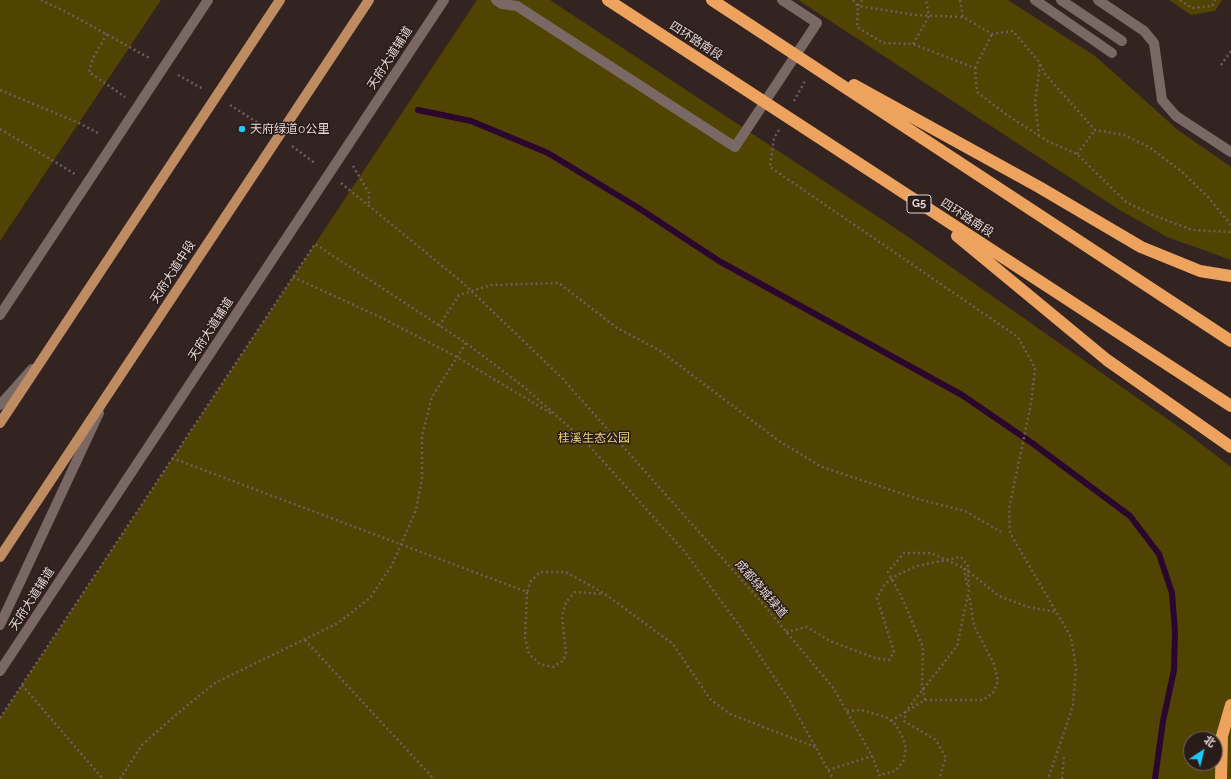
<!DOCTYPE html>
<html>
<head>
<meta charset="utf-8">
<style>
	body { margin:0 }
	#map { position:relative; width:1231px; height:779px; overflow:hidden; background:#332422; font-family:Raleway,"Noto Sans SC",sans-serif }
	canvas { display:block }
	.north { position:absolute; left:1183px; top:731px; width:40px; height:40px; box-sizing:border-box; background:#291b18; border:1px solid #736664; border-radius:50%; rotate:35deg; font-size:11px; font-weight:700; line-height:16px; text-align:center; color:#e1d7d5 }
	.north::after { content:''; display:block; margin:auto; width:14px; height:18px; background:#1cc9fc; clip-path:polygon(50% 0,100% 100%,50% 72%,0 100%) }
</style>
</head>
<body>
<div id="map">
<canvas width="1231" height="779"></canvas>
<div class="north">北</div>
</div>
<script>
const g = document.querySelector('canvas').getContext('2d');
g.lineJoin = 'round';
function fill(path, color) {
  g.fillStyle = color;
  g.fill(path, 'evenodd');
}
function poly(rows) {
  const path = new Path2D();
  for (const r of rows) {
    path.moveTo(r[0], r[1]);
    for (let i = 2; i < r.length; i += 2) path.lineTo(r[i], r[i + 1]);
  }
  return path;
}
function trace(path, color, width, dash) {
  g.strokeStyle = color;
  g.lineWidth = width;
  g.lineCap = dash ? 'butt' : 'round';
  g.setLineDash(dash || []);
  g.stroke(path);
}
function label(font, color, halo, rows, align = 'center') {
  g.font = font + ' Raleway,"Noto Sans SC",sans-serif';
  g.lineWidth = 3;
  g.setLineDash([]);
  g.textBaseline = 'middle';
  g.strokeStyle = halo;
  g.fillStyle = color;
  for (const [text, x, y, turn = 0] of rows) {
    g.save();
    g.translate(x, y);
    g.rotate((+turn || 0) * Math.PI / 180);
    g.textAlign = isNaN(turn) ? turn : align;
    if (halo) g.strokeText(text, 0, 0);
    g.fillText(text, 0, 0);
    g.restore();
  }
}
fill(poly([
	[0,0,161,0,0,241],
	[477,0,550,0,904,234,1183,430,1231,467,1231,779,0,779,0,718],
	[1191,739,1215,739,1215,763,1191,763],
	[798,0,1008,0,1095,56,1178,130,1231,167,1231,260,1167,237,1118,209],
	[1169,0,1222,0,1215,11,1191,15]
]), '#514301');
trace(poly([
	[418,110,471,121,548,153,637,207,719,261,962,395,1032,443,1130,516,1159,554,1172,593,1175,632,1174,670,1163,721,1155,779]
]), '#2b062f', 6);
trace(poly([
	[41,0,70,14,151,59],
	[853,0,858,6,857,27,883,43,913,44,975,68,977,92,1007,115,1049,142,1077,154,1126,202,1153,215,1192,230,1231,232],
	[862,0,858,6,916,15,963,17],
	[960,0,963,17,992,34,1013,31,1040,63,1045,74,1095,130,1124,135,1149,147,1181,171,1208,197,1231,225],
	[1180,0,1192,8,1212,6,1215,0],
	[107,34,93,58,89,72,125,97],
	[913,44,929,16,926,0],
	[1221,65,1231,51],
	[975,68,992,34],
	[178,75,203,89],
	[0,90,79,123,100,134],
	[794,101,805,81],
	[230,105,266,128],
	[0,129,75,174],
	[779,130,774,138,770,167,1018,337,1035,368,1031,404,1009,509,1010,533,1071,637,1076,668,1073,706,1048,779],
	[1039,136,1035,103,1040,64],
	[292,146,316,164],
	[1077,154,1095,130],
	[353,166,369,193,369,206],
	[341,183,463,283,562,378,764,605,834,689,872,756,881,779],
	[293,277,382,318,457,357,552,414],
	[439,326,459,295,491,285,559,283,617,328,659,350,779,441,822,467,918,499,965,511,1001,532],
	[172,458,527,592,531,581,540,572,566,572,605,594,673,644,710,699,730,714,815,747],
	[964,568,967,586],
	[527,592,525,638,529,654,540,664,553,667,563,661,566,653,562,616,566,602,575,592,604,594],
	[786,632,807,627,830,641,875,658,889,660,894,652,877,598,885,584,897,575,917,566,961,557,968,566,969,590,957,646,906,711,904,721,936,740,946,758,939,779],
	[305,640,434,779],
	[22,685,103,779],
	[925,700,922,685,923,647,902,598,888,572,904,553,931,553,964,568,999,596,1028,607,1057,612],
	[847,711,861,710,886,717,896,725,903,738,906,749,903,762,895,771,880,775],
	[0,718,315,244,466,343,524,387,584,440,684,551,739,625,790,701,833,779],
	[891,721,925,700,983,700,993,693,998,681,994,664,974,626,969,595],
	[828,770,872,756],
	[120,779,142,745,178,713,215,683,338,623,370,598,392,565,416,510,422,478,422,435,432,397,466,343],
	[1062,779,1064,755]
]), '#6c5f5d', 2.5, [2, 3]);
trace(poly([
	[496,0,502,4,517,6,735,147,817,23,782,0],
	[1035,0,1112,53],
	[1061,0,1122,41],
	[1098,0,1144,31,1154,43,1162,100,1176,116,1231,152]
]), '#7a6865', 10);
trace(poly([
	[0,315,208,0],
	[0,405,32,369],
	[0,625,99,413],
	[0,671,444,0]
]), '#7a6865', 10);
trace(poly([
	[0,423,280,0],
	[0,557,369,0]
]), '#bf8b60', 10);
trace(poly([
	[608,0,1231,406],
	[712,0,1231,341],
	[854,85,1039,187,1141,247,1200,271,1231,276],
	[957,236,1107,360,1231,447],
	[1221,779,1222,736,1231,705]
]), '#eda25d', 12);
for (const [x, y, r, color] of [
	[242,129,4,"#1cc9fc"]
]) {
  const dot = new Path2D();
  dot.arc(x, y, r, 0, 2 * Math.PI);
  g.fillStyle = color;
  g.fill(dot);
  trace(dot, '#291b18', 1.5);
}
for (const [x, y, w] of [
	[919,204,24]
]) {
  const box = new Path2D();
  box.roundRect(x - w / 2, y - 9, w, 18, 3);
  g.fillStyle = '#291b18';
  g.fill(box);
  trace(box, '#e1d7d5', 1);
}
label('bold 11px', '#e1d7d5', null, [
	["G5",919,204]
]);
label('12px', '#e1d7d5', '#291b18', [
	["四环路南段",696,41,33],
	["天府大道辅道",390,58,-57],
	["四环路南段",967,218,33],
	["天府大道中段",173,272,-57],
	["天府大道辅道",211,329,-57],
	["成都绕城绿道",761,589,49],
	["天府大道辅道",32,599,-57]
]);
label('12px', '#e1d7d5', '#291b18', [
	["天府绿道0公里",250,129]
], 'left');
label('12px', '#ead278', '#291b18', [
	["桂溪生态公园",594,438]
]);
</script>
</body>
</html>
